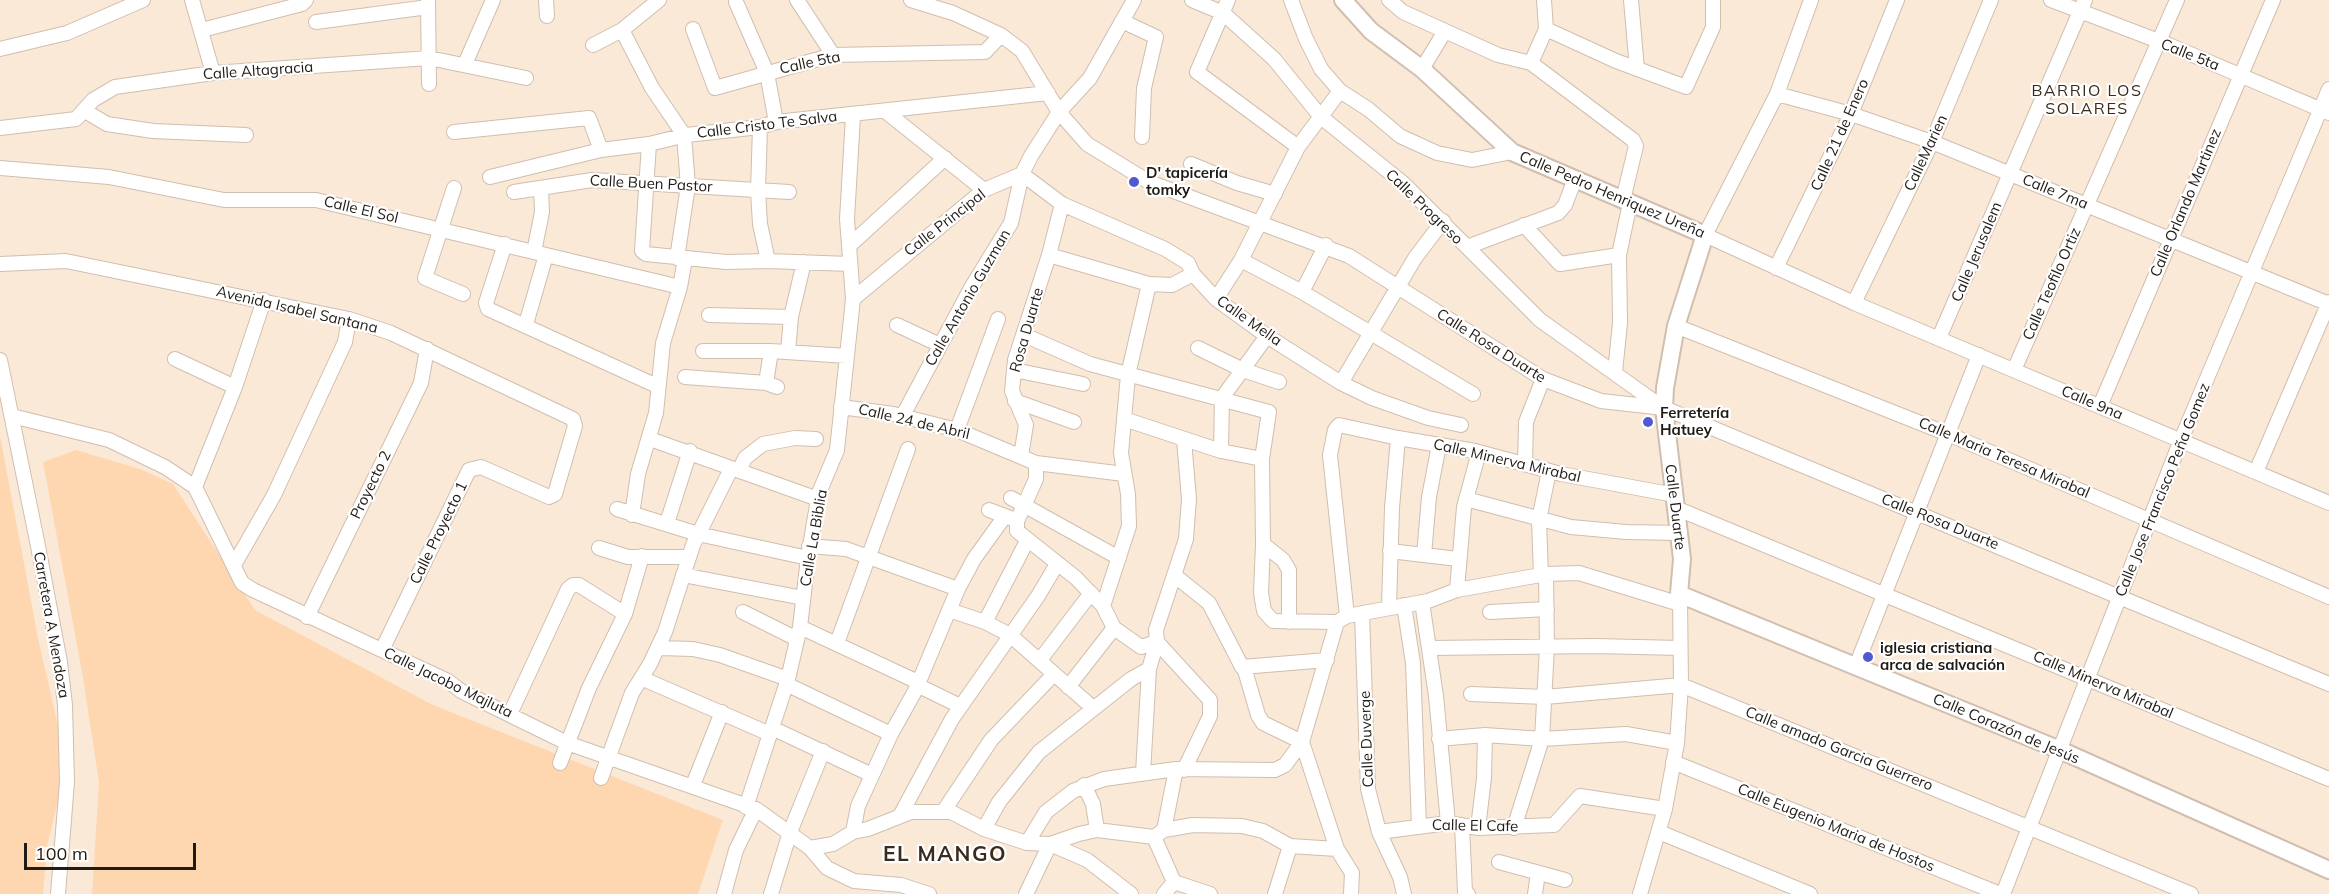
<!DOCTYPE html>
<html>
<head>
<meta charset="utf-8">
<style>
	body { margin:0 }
	#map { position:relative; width:2329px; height:894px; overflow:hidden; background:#fbe9d8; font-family:Mulish,sans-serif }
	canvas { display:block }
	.scale { position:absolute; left:24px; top:843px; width:172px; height:27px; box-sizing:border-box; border:3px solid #211b15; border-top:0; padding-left:8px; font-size:18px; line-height:21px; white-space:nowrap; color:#211b15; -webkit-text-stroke:4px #fff; paint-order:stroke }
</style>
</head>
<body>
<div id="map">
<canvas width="2329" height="894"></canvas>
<div class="scale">100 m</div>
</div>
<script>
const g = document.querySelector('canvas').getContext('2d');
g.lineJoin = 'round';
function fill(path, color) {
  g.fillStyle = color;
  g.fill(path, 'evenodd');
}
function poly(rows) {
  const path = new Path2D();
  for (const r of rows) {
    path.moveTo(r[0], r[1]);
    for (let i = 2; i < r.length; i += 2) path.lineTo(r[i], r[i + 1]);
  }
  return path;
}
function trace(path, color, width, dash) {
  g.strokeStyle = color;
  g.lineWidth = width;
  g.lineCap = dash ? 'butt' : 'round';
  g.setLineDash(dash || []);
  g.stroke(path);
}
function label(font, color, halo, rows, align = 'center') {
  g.font = font + ' Mulish,sans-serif';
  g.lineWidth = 4.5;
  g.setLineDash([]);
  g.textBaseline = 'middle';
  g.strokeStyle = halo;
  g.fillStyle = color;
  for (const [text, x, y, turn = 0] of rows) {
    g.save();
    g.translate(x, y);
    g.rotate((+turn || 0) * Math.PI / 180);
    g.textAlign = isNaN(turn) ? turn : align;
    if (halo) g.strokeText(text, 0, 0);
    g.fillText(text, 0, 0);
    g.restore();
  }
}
fill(poly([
	[0,436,38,638,67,765,47,846,43,894,0,894],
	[76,450,140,469,173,484,255,610,433,705,723,820,698,894,92,894,99,782,82,672,43,462]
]), '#fed7b1');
const minor = poly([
	[192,0,213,73],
	[428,0,429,84],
	[546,0,547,16],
	[797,0,833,55],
	[911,0,953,13,1001,35,1022,51,1059,112,1087,144,1149,182,1349,256,1543,379,1601,401,1664,408,2329,684],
	[1192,0,1223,13,1274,59,1321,117,1404,184,1540,320,1659,405],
	[1228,0,1197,72,1298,147],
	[1291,0,1306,39,1321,69,1340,91,1368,109,1400,136,1437,153,1472,160,1512,152],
	[1389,0,1403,12,1498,55,1531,63,1633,140,1636,146,1623,200],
	[1631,0,1637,69],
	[1811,0,1777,94,1705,235,1854,303,2329,503],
	[2051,0,2169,45,2329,113],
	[736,2,767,73,776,122],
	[316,22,428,7],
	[1124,22,1156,37,1144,88,1142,137],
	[693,29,715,88,833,55,985,52,1001,35],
	[1546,29,1616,61,1686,87,1713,27,1713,0],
	[202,30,302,4,306,0],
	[622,30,652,88,684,135,688,186,677,258],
	[593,45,622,30,659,0],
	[0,49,67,33,143,0],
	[1531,63,1546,29,1544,0],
	[465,64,493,0],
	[1422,69,1445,31],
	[1777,94,1851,114,1932,142,2329,304],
	[85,111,107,124,153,131,246,135],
	[885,111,984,190],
	[760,127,758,191,760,224,768,261],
	[0,128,76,119,93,100,115,87,213,73,429,58,526,78],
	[454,132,589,118,601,150],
	[649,144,642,251,646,254,726,262,768,261,850,264],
	[1191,164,1237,183,1275,194],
	[0,168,109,177,224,200,316,200,680,287],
	[1022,174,1062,204,1165,249,1188,263,1193,274,1216,299,1267,336,1341,383,1372,398,1428,418,1461,425],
	[490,177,601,150,649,144,686,135,760,127,776,122,1048,93],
	[454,188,425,278,463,294],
	[514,192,592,180,789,192],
	[1524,225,1560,264,1619,255],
	[505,244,486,303,488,309,657,386],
	[849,246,945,158],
	[1467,247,1558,213,1565,205,1575,179],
	[534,252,542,212,541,188],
	[1049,255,1149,284,1172,285,1193,274],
	[1241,260,1302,292,1473,394],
	[0,264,66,261,349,319,391,333,573,419,575,426,555,494,549,497,481,467,469,470,382,650],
	[1776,268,1851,114,1897,0],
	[1302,292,1326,245],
	[853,299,984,190,1022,174],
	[1216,299,1241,260,1298,147,1340,91],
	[1854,303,1932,142,1991,0],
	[709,315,791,317],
	[526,324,546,255],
	[897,325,940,345],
	[1676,326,1948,434,2329,597],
	[1024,335,1090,364,1269,412,1262,459,1263,544,1261,593,1264,611,1273,621,1337,622,1347,616,1428,601,1457,590,1546,574,1579,573,1680,604],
	[1939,338,2085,0],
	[1198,348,1243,370,1279,382],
	[703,351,771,351,847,356],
	[788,352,791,317,804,262],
	[175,359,235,387],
	[0,360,37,541,60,662,65,705,67,782,58,894],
	[1014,370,1083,384],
	[2014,370,2177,0],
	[1615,372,1620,323,1619,255,1630,203],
	[685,377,766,383,777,387],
	[766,383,771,351],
	[1341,383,1415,258,1443,221],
	[1015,401,1074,422],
	[2100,406,2273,0],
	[841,407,893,414,957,430,1036,463,1124,474],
	[12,416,109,440,165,467,195,487,242,583,253,590,448,681,461,691,567,743,756,809,810,848,827,868,854,881,901,885,929,894],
	[902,417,971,288,1011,223,1022,174,1031,156,1059,112,1090,78,1134,0],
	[1124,419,1221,451,1262,459],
	[957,430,998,319],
	[650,439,818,499],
	[1221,451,1222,398,1267,336],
	[1021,456,1026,425,1012,391,1015,360,1049,255,1062,204],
	[1036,463,1036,479,1017,521,1017,531,1076,578,1103,606,1114,628,1141,647,1157,642,1210,700,1210,716,1184,770],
	[1525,464,1526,422,1543,379],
	[739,471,745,458,763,444,795,438,816,439],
	[2256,472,2329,302],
	[195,487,235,387,264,300],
	[1011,498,1119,558],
	[1466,499,1571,527,1626,532,1680,533],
	[617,509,698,534,808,558],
	[1678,509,2329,779],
	[989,510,1013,519],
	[632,515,638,474,656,413,663,343,680,287,685,259],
	[667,523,690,451],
	[1263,544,1283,560,1289,570,1289,622],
	[809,546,846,549,958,589],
	[599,548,628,557,689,557],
	[1390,551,1458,559],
	[1424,555,1429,497,1439,445],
	[234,565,274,495,345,342,349,319],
	[683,575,803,598],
	[1174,575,1209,603,1242,667,1327,660],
	[1541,576,1539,520,1549,471],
	[1457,590,1464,507,1479,452],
	[1422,602,1436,696,1448,823],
	[1404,605,1413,663,1419,826],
	[1103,606,1129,526,1128,494,1121,453,1128,375,1149,284],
	[1389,607,1392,508,1398,438],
	[949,610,985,622,1010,635,1093,708],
	[743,612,797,639],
	[1490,612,1547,609],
	[1362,613,1368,789,1379,832,1400,877,1404,894],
	[1347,616,1330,455,1335,430,1339,425,1398,438,1475,451,1561,474,1675,495],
	[307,617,421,383,427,349],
	[985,622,1027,541],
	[800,627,918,682],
	[837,643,908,449],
	[659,648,693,649,720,655,788,679],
	[1430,648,1596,646,1680,648],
	[1040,660,1091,593],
	[1856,666,1979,355],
	[1244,667,1258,715,1263,723,1302,742,1337,849,1352,873,1351,894],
	[641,678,770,734],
	[786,684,891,734],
	[917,685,960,706],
	[1068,687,1114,628],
	[1471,694,1545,697,1681,685,2191,894],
	[510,714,568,589,573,585,579,585,625,614],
	[772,728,872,775],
	[1439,739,1485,735,1542,739,1626,734,1677,743],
	[1673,762,2000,894],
	[560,763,589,688,625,614,642,556],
	[1143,773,1149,669,1157,642,1156,630,1186,539,1189,499,1184,440],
	[601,778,632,693,650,664,665,632,693,545,731,469],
	[693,785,722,712],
	[1084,785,1093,804,1097,830],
	[746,807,788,679,800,627,808,558,819,493,837,450,853,299,847,219,853,116],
	[943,812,991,740,1054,674],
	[901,814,952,719,1038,596,1057,564],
	[1462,825,1465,892,1468,894],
	[1478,828,1484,778,1485,735],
	[1514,828,1542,739,1547,647,1546,574],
	[984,829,999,802,1039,752,1131,679,1149,669],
	[1164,830,1176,769],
	[853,832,858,806,891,734,915,691,958,589,974,559,1005,516],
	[1379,832,1448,823,1478,828,1554,825,1580,796,1665,809],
	[1659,832,1810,894],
	[1154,837,1174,882,1210,894],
	[1027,843,1046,812,1073,791,1104,779,1176,769,1275,770,1285,765,1302,742,1337,622],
	[1050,844,1079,834,1097,830,1154,837,1164,830,1193,825,1242,826,1263,831,1290,846,1337,849],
	[810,848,833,844,853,832,868,829,911,812,951,812,984,829,1027,843,1050,844,1087,860,1131,894],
	[1499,862,1565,880],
	[724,894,736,850,756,809],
	[771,894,790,832,823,751],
	[1026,894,1050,844],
	[1164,894,1174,882],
	[1275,894,1290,846],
	[1535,894,1538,873],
	[1640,894,1665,809,1677,743,1681,685,1680,597],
	[2003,894,2181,440,2329,89]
]);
const tertiary = poly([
	[1343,0,1371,31,1422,69,1512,152,1705,235,1676,326,1665,388,1664,408,1682,559,1679,594,2060,750,2329,870]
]);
trace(minor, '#d0beae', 16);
trace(tertiary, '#d0beae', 20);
trace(minor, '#fff', 14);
trace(tertiary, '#fff', 16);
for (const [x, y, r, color] of [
	[1134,182,6,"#5059cf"],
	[1648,422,6,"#5059cf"],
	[1868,657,6,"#5059cf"]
]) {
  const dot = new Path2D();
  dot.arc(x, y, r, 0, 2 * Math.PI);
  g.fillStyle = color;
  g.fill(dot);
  trace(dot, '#fff', 2);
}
label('15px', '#211b15', '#fff', [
	["Calle 5ta",2190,55,22],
	["Calle 5ta",810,63,-12],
	["Calle Altagracia",258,71,-4],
	["Calle Cristo Te Salva",767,125,-7],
	["Calle 21 de Enero",1840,135,-66],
	["CalleMarien",1926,153,-65],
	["Calle Buen Pastor",651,184,3],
	["Calle 7ma",2055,192,22],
	["Calle Pedro Henriquez Ureña",1612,195,23],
	["Calle Orlando Martinez",2186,203,-67],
	["Calle Progreso",1424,207,44],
	["Calle El Sol",361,210,13],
	["Calle Principal",945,223,-38],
	["Calle Jerusalem",1977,252,-67],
	["Calle Teofilo Ortiz",2052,284,-66],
	["Calle Antonio Guzman",968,298,-60],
	["Avenida Isabel Santana",297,310,13],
	["Calle Mella",1249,321,35],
	["Rosa Duarte",1027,330,-74],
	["Calle Rosa Duarte",1491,346,32],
	["Calle 9na",2092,403,23],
	["Calle 24 de Abril",914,422,13],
	["Calle Maria Teresa Mirabal",2004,458,23],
	["Calle Minerva Mirabal",1507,461,13],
	["Proyecto 2",371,485,-64],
	["Calle Jose Francisco Peña Gomez",2163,490,-68],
	["Calle Duarte",1675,507,83],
	["Calle Rosa Duarte",1940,522,22],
	["Calle Proyecto 1",439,533,-64],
	["Calle La Biblia",814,538,-80],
	["Carretera A Mendoza",51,625,80],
	["Calle Jacobo Majluta",448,683,26],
	["Calle Minerva Mirabal",2103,685,23],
	["Calle Corazón de Jesús",2006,729,23],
	["Calle Duverge",1367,739,-92],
	["Calle amado Garcia Guerrero",1839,749,22],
	["Calle El Cafe",1475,826,1],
	["Calle Eugenio Maria de Hostos",1836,828,22]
]);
label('bold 15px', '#211b15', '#fff', [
	["D' tapicería",1146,173],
	["tomky",1146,190],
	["Ferretería",1660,413],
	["Hatuey",1660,430],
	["iglesia cristiana",1880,648],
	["arca de salvación",1880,665]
], 'left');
g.letterSpacing = '1.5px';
label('16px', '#392c1f', '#fff', [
	["BARRIO LOS",2087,91],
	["SOLARES",2087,109]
]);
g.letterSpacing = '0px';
g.letterSpacing = '1.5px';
label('bold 21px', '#392c1f', '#fff', [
	["EL MANGO",945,855]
]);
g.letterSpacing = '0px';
</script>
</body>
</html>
